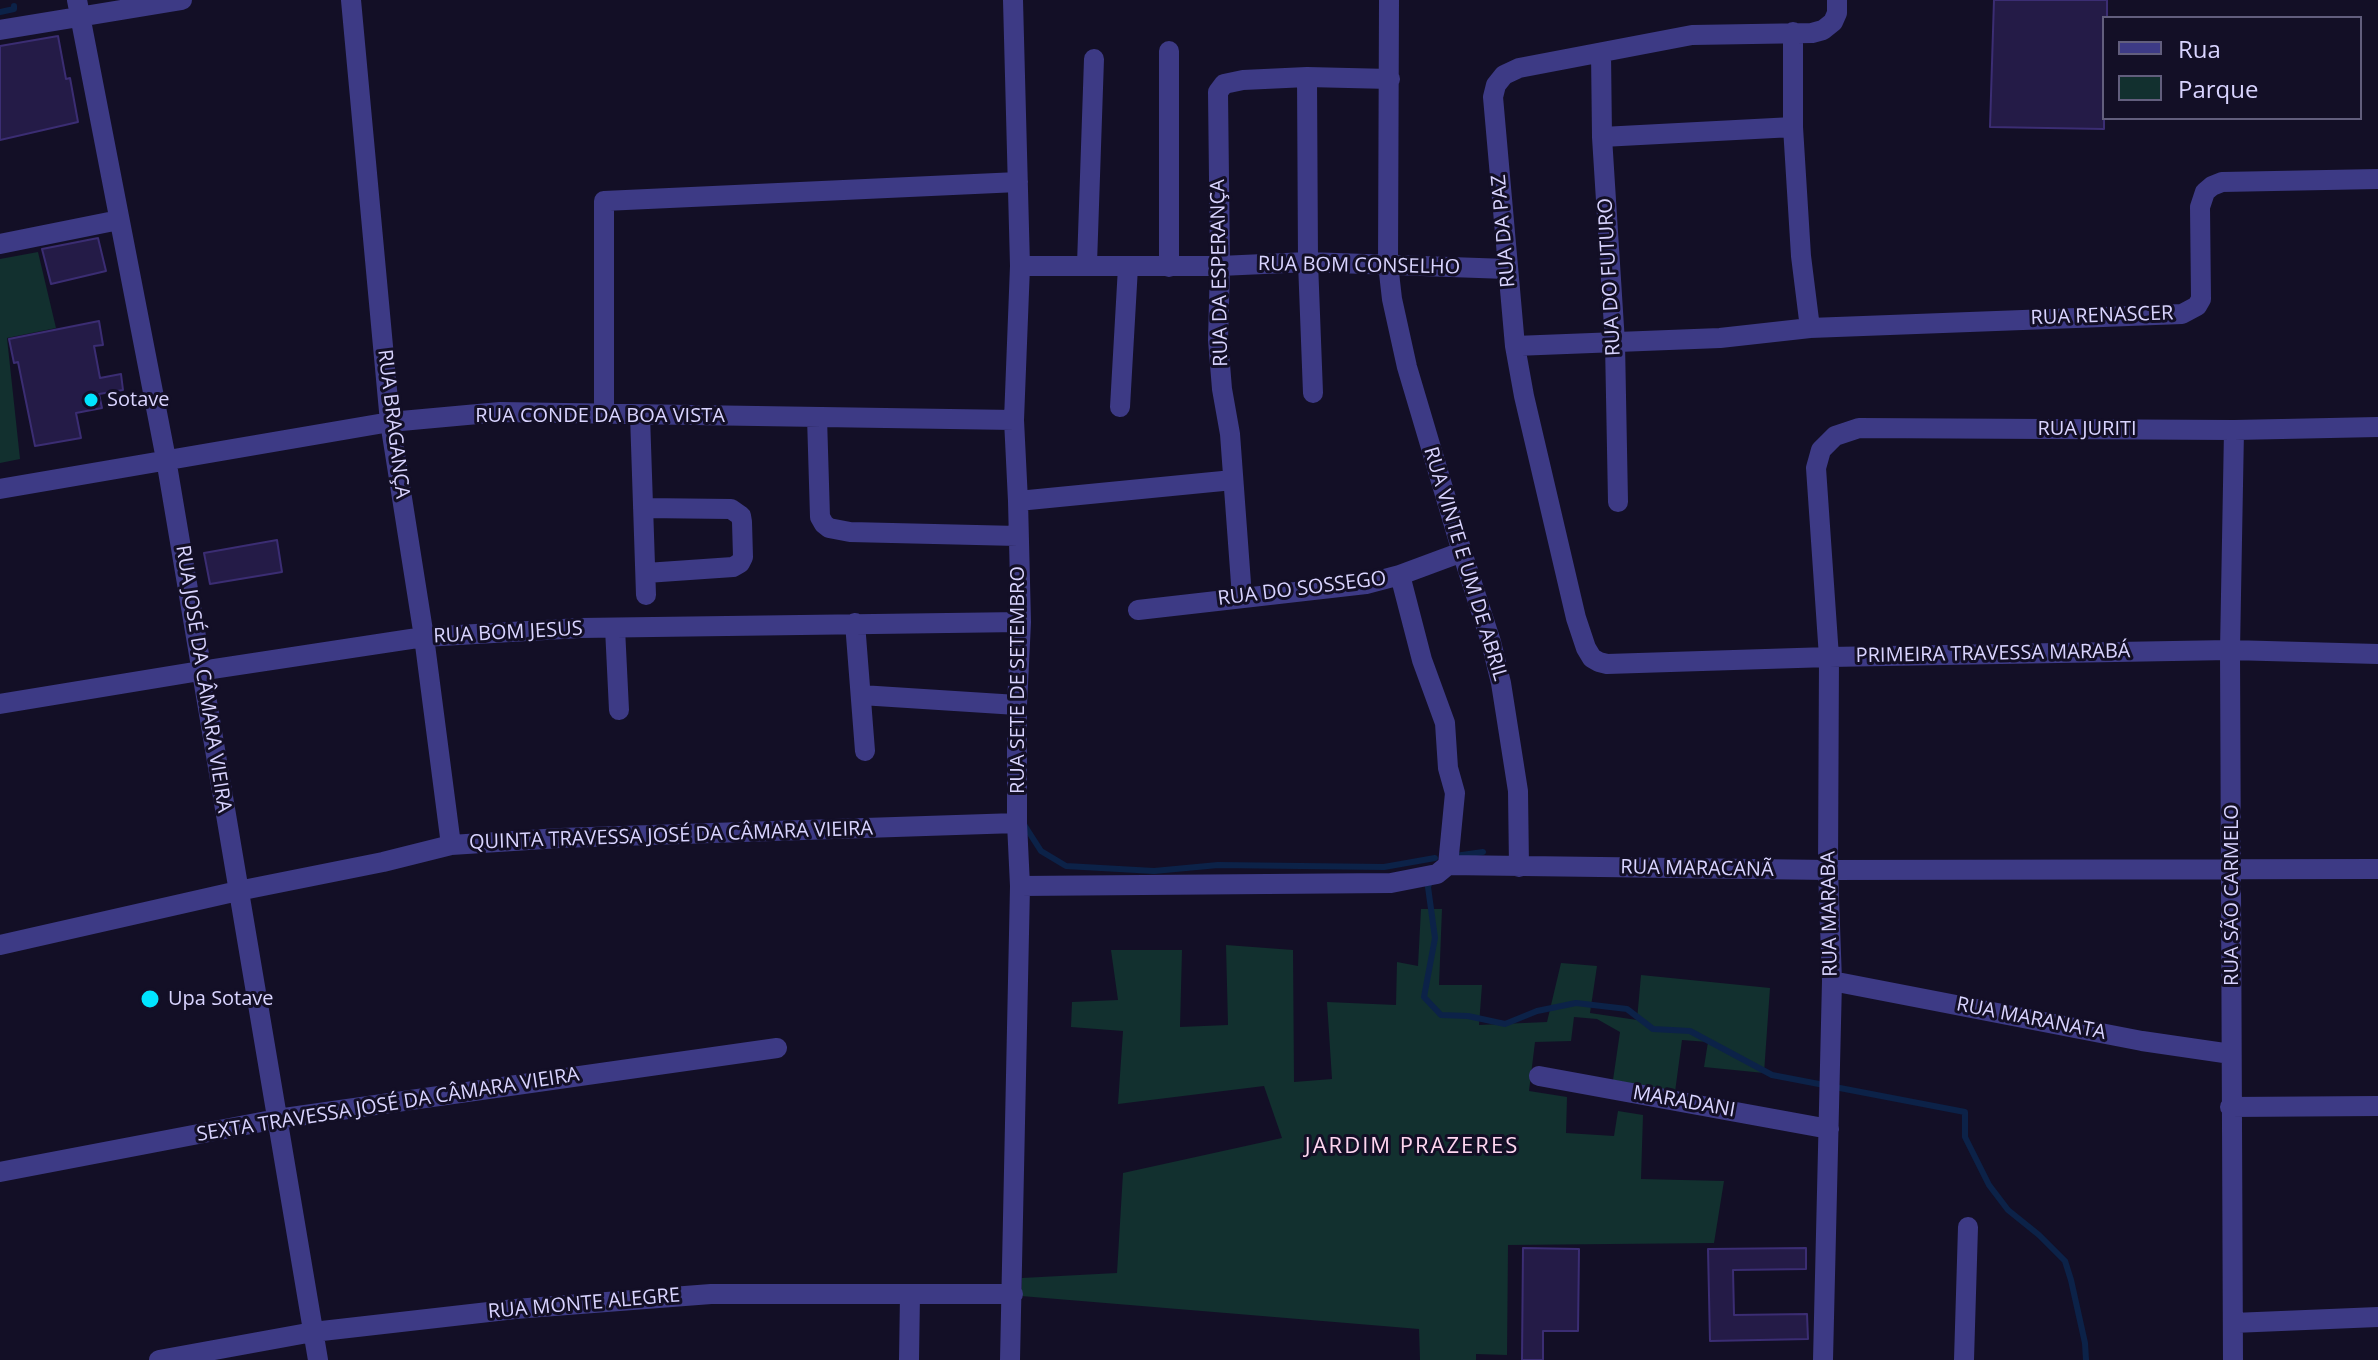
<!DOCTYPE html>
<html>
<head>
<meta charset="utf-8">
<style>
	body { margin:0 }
	#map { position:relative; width:2378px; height:1360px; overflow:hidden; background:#130f26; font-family:"Open Sans",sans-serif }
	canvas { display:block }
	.legend { position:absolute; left:2102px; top:16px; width:260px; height:104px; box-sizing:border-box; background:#130f26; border:2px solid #625e7d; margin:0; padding:10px 14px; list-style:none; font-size:24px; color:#d9d4ff }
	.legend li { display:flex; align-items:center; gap:16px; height:40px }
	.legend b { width:40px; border:2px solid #625e7d }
</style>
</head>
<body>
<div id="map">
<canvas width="2378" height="1360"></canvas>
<ul class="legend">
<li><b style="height:10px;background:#3d3a85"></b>Rua</li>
<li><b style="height:22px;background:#12302f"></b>Parque</li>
</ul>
</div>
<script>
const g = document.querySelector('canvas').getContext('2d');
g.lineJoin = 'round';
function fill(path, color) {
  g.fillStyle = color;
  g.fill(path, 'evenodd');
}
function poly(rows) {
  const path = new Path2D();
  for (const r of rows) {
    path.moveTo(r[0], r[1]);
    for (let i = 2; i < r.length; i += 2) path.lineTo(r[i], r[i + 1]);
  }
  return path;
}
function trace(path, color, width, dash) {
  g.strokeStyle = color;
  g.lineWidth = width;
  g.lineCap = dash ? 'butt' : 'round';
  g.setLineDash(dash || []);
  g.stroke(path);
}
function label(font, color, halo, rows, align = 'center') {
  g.font = font + ' "Open Sans",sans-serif';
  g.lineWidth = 6;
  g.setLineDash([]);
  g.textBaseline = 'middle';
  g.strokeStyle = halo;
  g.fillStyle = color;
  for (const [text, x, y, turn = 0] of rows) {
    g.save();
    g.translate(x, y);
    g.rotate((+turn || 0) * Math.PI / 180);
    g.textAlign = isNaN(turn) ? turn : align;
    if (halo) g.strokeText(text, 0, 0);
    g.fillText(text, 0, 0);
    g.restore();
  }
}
fill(poly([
	[38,252,56,328,7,338,20,459,0,463,0,259],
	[1421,909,1442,909,1439,985,1482,985,1479,1025,1547,1022,1561,963,1597,966,1590,1013,1637,1020,1641,975,1770,988,1764,1073,1704,1067,1708,1042,1682,1040,1675,1092,1613,1080,1620,1032,1597,1019,1574,1017,1571,1041,1535,1042,1529,1091,1567,1097,1566,1133,1614,1136,1618,1111,1643,1115,1641,1179,1724,1181,1714,1243,1508,1245,1507,1355,1476,1354,1476,1360,1420,1360,1419,1329,1021,1296,1022,1278,1117,1273,1123,1173,1282,1138,1264,1086,1118,1104,1123,1031,1071,1027,1072,1002,1118,1000,1111,950,1182,950,1180,1027,1228,1025,1226,945,1293,950,1294,1082,1332,1079,1327,1002,1396,1005,1397,962,1418,966]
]), '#12302f');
trace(poly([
	[0,12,14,9,14,6],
	[1023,823,1041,851,1066,866,1154,871,1218,865,1384,867,1435,858],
	[1455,856,1483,852],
	[1430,881,1428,887,1435,938,1424,997,1441,1015,1468,1016,1505,1024,1537,1011,1576,1003,1627,1009,1653,1029,1690,1031,1772,1075,1965,1112,1965,1137,1989,1185,2008,1210,2039,1235,2065,1261,2071,1280,2085,1343,2086,1360]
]), '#0c2248', 6);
const building = poly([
	[1994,0,2107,0,2107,18,2104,18,2104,129,1990,127,1994,0],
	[58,36,66,79,70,78,78,122,0,140,0,46,58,36],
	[98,238,106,271,51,284,42,249,98,238],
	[99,321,103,345,94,346,100,378,121,374,123,390,99,394,102,408,76,413,81,438,35,446,18,362,14,363,9,339,99,321],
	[277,540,282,572,210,584,204,553,277,540],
	[1523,1248,1579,1249,1578,1331,1543,1331,1543,1360,1522,1360,1523,1248],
	[1806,1248,1806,1269,1733,1270,1734,1315,1807,1314,1808,1339,1710,1341,1708,1249,1806,1248]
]);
fill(building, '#241b47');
trace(building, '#3b2d73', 2);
trace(poly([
	[77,0,166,459,318,1360],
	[351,0,390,422,424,637,451,845],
	[1389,0,1388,264,1392,299,1407,367,1462,552,1491,642,1501,683,1518,791,1519,867],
	[1837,0,1837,13,1833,22,1823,30,1812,33,1692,35,1519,68,1504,75,1496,85,1493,97,1515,346,1524,396,1576,618,1586,648,1592,658,1599,662,1607,664,1829,657,2230,650,2378,654],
	[0,30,182,0],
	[1793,32,1793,127,1801,256,1810,328],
	[1169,51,1169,267],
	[1601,53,1602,137,1615,343,1618,502],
	[1307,77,1308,262,1313,393],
	[1602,137,1793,127],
	[0,244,119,220],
	[1087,264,1094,59],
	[1020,266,1220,266,1308,262,1507,269],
	[1515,346,1720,338,1810,328,2182,314,2197,306,2201,299,2200,207,2205,192,2212,186,2222,182,2378,179],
	[1120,407,1128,267],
	[604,414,604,201,1018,182],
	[640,415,646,595],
	[817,417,820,517,824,524,829,528,850,532,1018,536],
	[0,489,390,422,500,412,1014,420],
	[1018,501,1233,480],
	[643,508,731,509,741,516,742,522,743,557,740,563,733,567,646,573],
	[1400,575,1422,660,1445,723,1448,768,1455,793,1448,865],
	[1242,597,1230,434,1222,389,1218,340,1220,266,1218,92,1224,84,1243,80,1307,77,1390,79],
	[1138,610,1366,584,1400,575,1462,552],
	[855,623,865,751],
	[615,628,619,710],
	[861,695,1017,705],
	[0,704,200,671,424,637,580,628,1021,622],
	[1020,886,1391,883,1437,874,1448,865,1828,870,2378,869],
	[0,945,238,891,383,862,451,845,560,838,1017,823],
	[1832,981,2142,1041,2231,1054],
	[1539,1076,1829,1129],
	[2230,1107,2378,1106],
	[0,1172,277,1119,777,1048],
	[2233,1323,2378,1317],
	[159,1360,313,1332,515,1309,711,1294,1013,1294],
	[909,1360,910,1294],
	[1010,1360,1020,886,1017,823,1017,705,1021,622,1018,501,1014,420,1020,266,1013,0],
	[1823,1360,1832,981,1828,870,1829,657,1816,468,1821,450,1835,436,1859,428,2234,430,2378,427],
	[1964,1360,1968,1227],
	[2233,1360,2230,650,2234,430]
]), '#3d3a85', 20);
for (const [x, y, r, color] of [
	[91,400,8,"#00e5ff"],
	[150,999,10,"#00e5ff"]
]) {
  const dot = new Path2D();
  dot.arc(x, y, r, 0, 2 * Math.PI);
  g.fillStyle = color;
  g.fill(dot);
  trace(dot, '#130f26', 3);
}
label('20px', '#d9d4ff', '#130f26', [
	["RUA DA PAZ",1504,231,-95],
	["RUA BOM CONSELHO",1359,266,1],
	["RUA DA ESPERANÇA",1220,273,-91],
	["RUA DO FUTURO",1610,277,-93],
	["RUA RENASCER",2102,316,-2],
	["RUA CONDE DA BOA VISTA",600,416],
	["RUA BRAGANÇA",393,424,83],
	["RUA JURITI",2087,429],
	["RUA VINTE E UM DE ABRIL",1465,564,73],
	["RUA DO SOSSEGO",1302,589,-7],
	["RUA BOM JESUS",508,633,-3],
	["PRIMEIRA TRAVESSA MARABÁ",1993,654,-1],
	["RUA JOSÉ DA CÂMARA VIEIRA",203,679,81],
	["RUA SETE DE SETEMBRO",1018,680,-90],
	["QUINTA TRAVESSA JOSÉ DA CÂMARA VIEIRA",671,836,-2],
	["RUA MARACANÃ",1697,869,1],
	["RUA SÃO CARMELO",2232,895,-90],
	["RUA MARABA",1830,914,-91],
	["RUA MARANATA",2031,1019,11],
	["MARADANI",1684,1102,10],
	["SEXTA TRAVESSA JOSÉ DA CÂMARA VIEIRA",388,1105,-9],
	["RUA MONTE ALEGRE",584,1304,-5]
]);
label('20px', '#d9d4ff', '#130f26', [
	["Sotave",107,400],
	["Upa Sotave",168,999]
], 'left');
g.letterSpacing = '2px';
label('22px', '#ffd6f0', '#130f26', [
	["JARDIM PRAZERES",1412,1147]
]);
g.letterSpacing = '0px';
</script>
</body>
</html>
